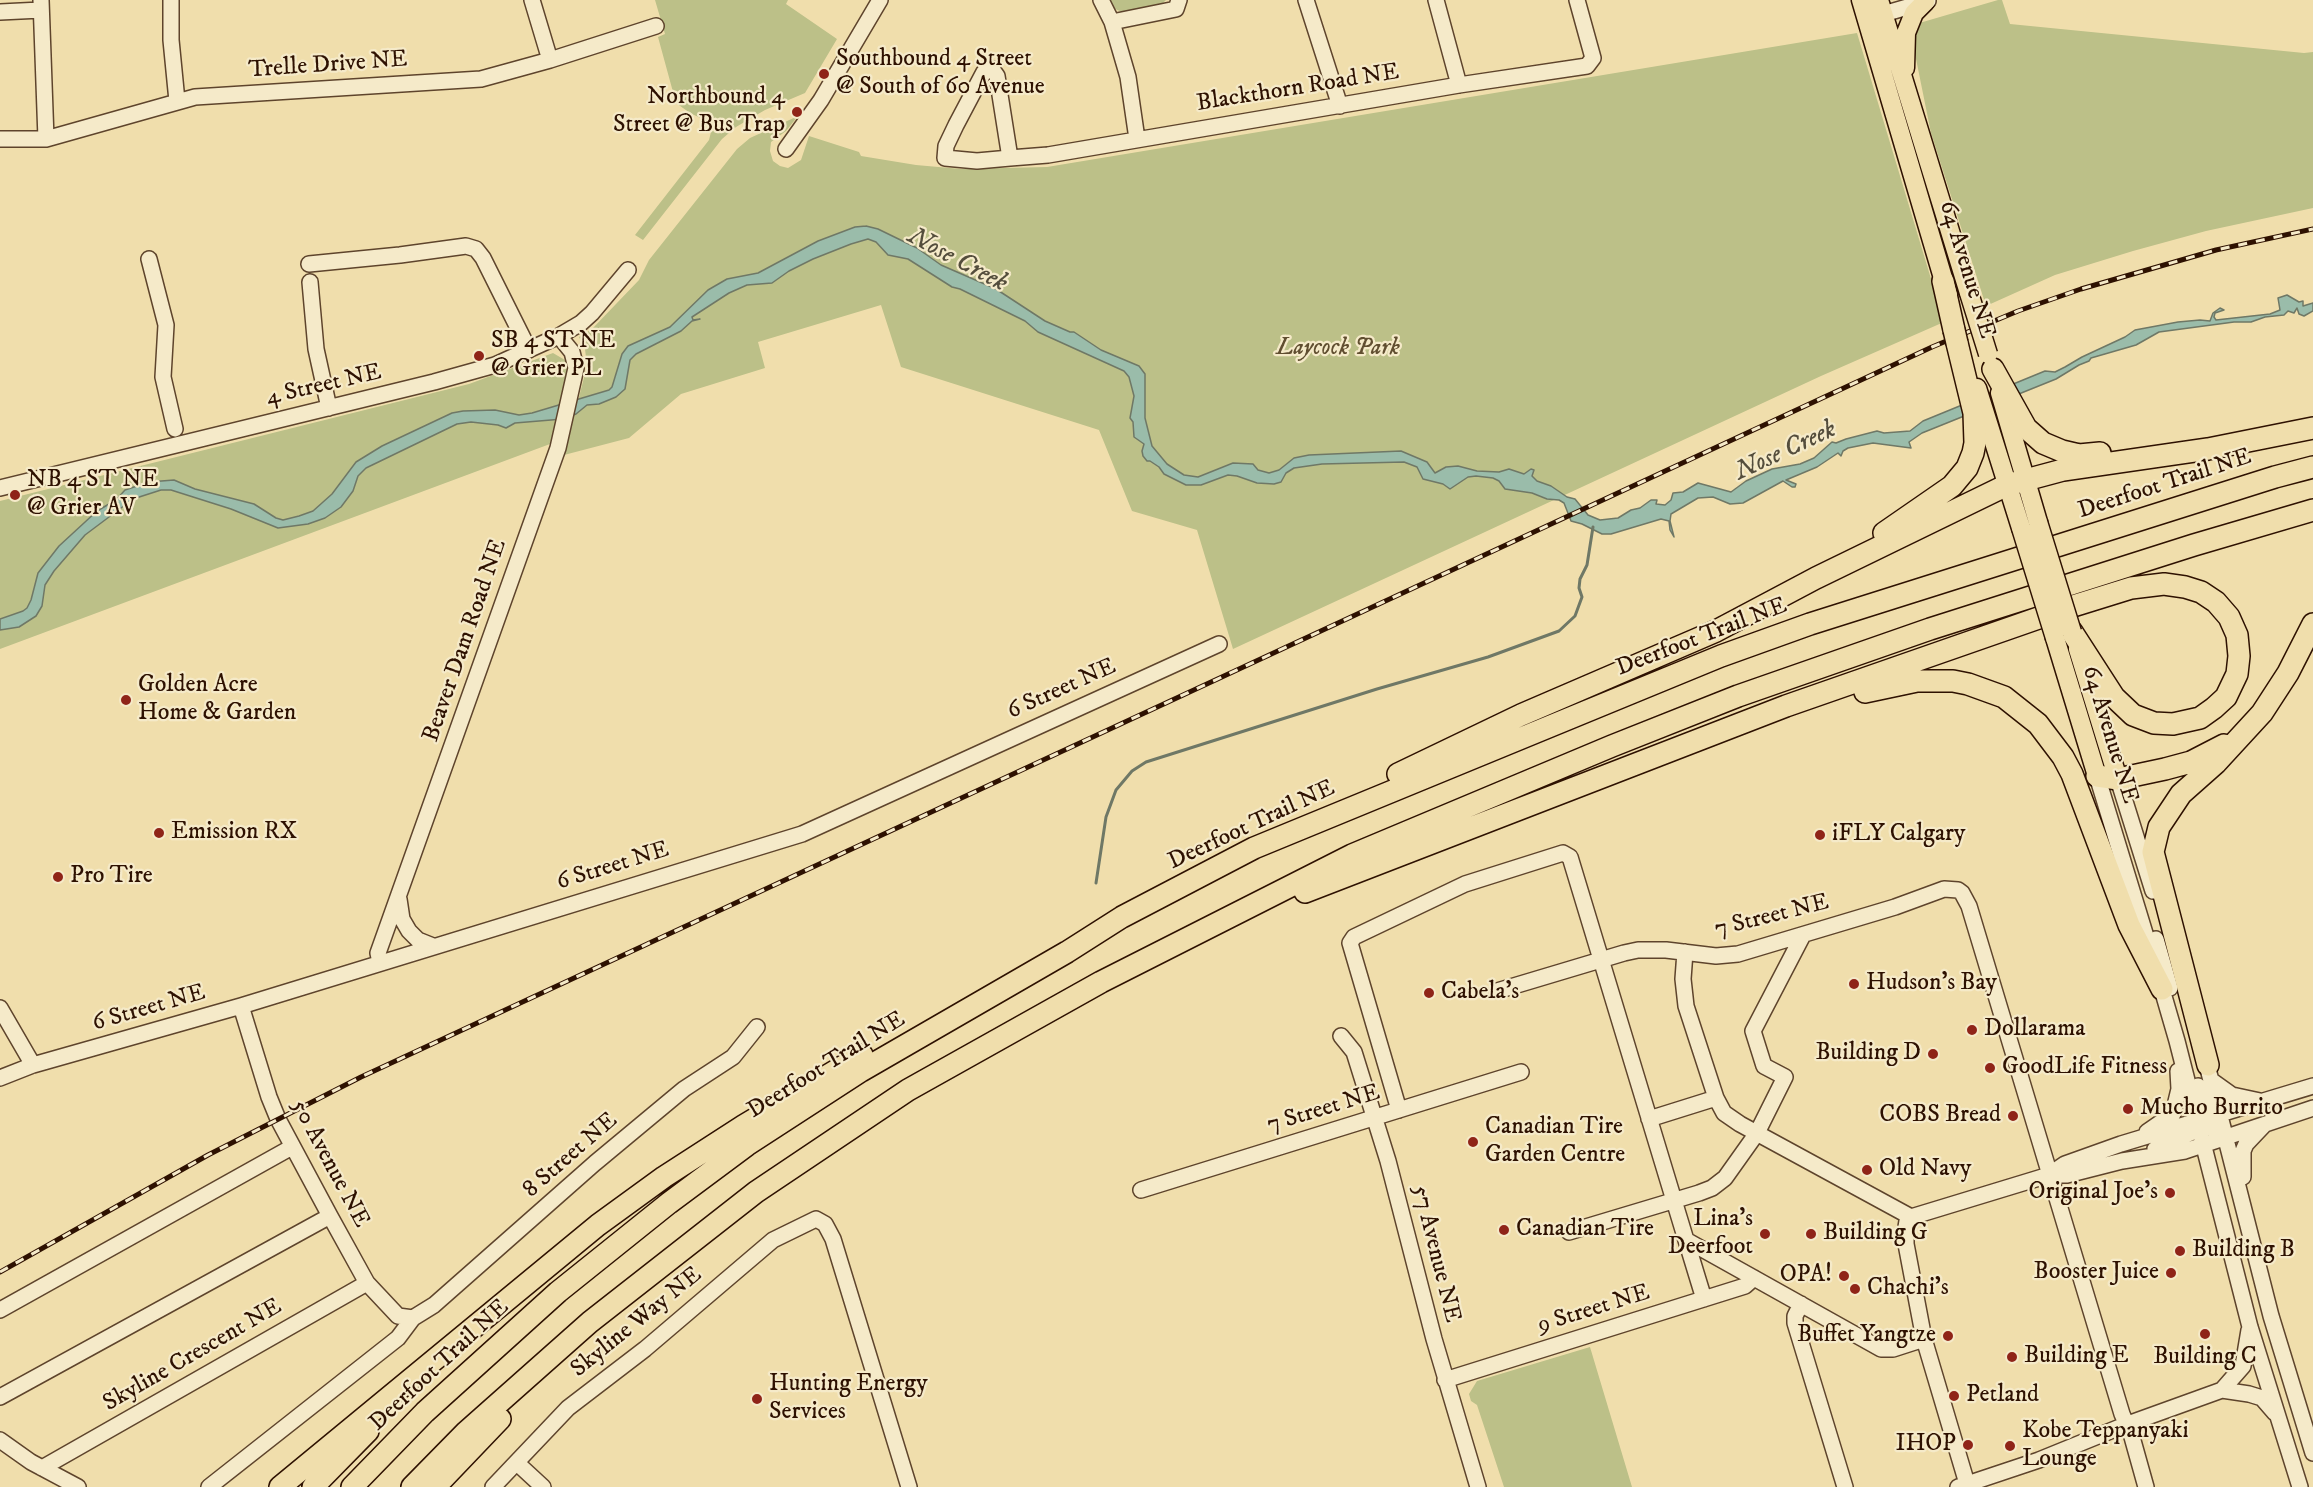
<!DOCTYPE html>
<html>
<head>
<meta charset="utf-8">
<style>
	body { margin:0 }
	canvas { display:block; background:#f0deac }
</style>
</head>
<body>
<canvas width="2313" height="1487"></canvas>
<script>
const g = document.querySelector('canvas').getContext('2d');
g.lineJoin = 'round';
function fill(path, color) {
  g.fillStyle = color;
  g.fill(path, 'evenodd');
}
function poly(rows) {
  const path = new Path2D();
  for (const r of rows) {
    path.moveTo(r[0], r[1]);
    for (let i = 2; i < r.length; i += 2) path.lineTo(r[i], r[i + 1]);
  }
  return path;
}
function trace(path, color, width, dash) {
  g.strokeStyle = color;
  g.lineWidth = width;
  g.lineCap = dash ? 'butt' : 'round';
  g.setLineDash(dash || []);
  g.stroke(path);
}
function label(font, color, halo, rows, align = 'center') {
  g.font = font + ' "IM FELL DW Pica",serif';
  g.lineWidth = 4.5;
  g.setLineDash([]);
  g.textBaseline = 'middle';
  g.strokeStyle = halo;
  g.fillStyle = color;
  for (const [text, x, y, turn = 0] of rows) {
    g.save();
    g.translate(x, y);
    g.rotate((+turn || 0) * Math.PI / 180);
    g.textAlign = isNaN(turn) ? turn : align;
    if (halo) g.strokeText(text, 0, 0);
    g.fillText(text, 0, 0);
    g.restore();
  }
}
fill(poly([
	[655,0,788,0,786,4,837,39,805,93,765,110,736,127,722,139,643,240,635,235,709,140,713,124,690,113,676,103,658,37,665,34],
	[1110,0,1166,0,1162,4,1122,12,1115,9],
	[1998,0,2002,0,2010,24,2304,53,2313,52,2313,208,2206,231,2133,251,2055,275,1986,306,1931,133,1914,49,1916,24],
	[1857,33,1944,322,1821,376,1233,649,1197,530,1132,511,1099,430,901,367,881,305,758,342,765,368,681,394,629,438,564,455,587,366,585,349,579,337,592,329,639,280,649,260,737,149,750,138,798,116,786,131,771,142,770,151,773,161,780,166,788,168,801,160,809,136,859,152,861,156,916,165,961,169,1047,167],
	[553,353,565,360,568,372,550,444,0,649,0,501,469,384],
	[1590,1347,1632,1487,1504,1487,1477,1405,1471,1401,1469,1394,1477,1381]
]), '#bcc088');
const water = poly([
	[866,226,878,229,917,248,941,265,996,289,1045,321,1070,332,1074,332,1101,350,1139,366,1145,374,1145,418,1152,446,1167,464,1184,475,1198,477,1233,463,1253,464,1258,470,1269,473,1279,470,1294,458,1309,455,1401,451,1427,462,1435,473,1446,467,1458,466,1477,471,1499,472,1509,469,1524,474,1531,469,1534,470,1532,476,1537,481,1551,486,1567,497,1575,499,1588,515,1600,520,1618,518,1631,510,1640,508,1651,500,1657,500,1656,504,1665,505,1671,500,1673,493,1683,492,1698,483,1731,492,1746,481,1772,469,1800,464,1814,458,1832,442,1836,443,1846,439,1877,431,1884,433,1910,431,1923,421,2045,371,2055,372,2065,367,2082,357,2125,337,2135,330,2178,322,2200,320,2210,321,2213,313,2220,308,2224,310,2215,313,2214,317,2216,320,2270,314,2280,310,2278,298,2287,295,2299,302,2303,301,2303,306,2313,303,2313,311,2304,316,2299,314,2297,308,2294,313,2288,311,2284,315,2265,317,2251,322,2234,322,2159,332,2136,345,2091,358,2089,361,2079,365,2056,379,1922,433,1909,442,1911,448,1873,443,1848,448,1843,451,1841,456,1838,453,1817,467,1786,480,1796,484,1795,487,1792,487,1783,481,1743,503,1730,504,1713,497,1698,498,1671,514,1670,521,1674,537,1670,530,1669,521,1661,519,1611,534,1602,534,1582,524,1571,521,1564,503,1559,500,1547,499,1532,493,1505,489,1499,481,1493,478,1476,476,1468,477,1450,489,1443,484,1423,479,1417,467,1404,462,1322,464,1294,468,1286,473,1281,482,1274,484,1257,483,1237,476,1228,475,1201,485,1186,485,1164,474,1159,467,1150,461,1147,461,1143,456,1142,451,1144,444,1134,437,1133,422,1130,418,1134,396,1129,377,1124,371,1038,332,1025,321,960,289,952,287,908,259,888,255,876,242,868,239,851,244,813,259,789,271,772,283,747,285,729,293,692,317,693,320,700,319,692,321,681,331,636,354,630,360,625,389,616,397,599,404,587,405,576,414,563,419,515,423,506,428,498,425,471,422,457,424,366,468,358,476,353,491,341,507,325,518,308,524,278,528,231,509,171,490,161,490,133,499,85,535,54,571,45,585,42,606,36,616,19,627,0,630,0,619,23,611,27,608,31,600,38,573,59,546,97,511,116,500,125,490,149,482,174,480,195,489,254,504,276,518,283,520,299,516,313,511,332,494,356,462,382,446,452,413,463,411,495,410,519,415,532,413,609,390,612,387,622,354,628,346,670,327,708,290,727,279,758,273,818,241,855,227,866,226]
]);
fill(water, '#9abcaa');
trace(water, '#6f7866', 1.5);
trace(poly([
	[1096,883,1106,817,1116,790,1132,771,1146,762,1377,689,1488,657,1559,631,1575,616,1582,597,1579,588,1580,579,1587,565,1593,527]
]), '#6f7866', 3);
const minor = poly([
	[41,0,46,139],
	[171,0,171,40,177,101],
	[532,0,550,60],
	[1101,0,1112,22,1128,77,1137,139],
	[1306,0,1340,106],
	[1436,0,1459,85],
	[0,12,41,10],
	[1873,17,1928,1],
	[1112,22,1176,9,1179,0],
	[0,139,46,139,195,97,481,79,550,60,656,26],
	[786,149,821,100,880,0],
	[1010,158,997,76,992,69,984,72,956,125,946,146,945,158,977,161,1010,158,1048,155,1459,85,1587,66,1593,58,1577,0],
	[149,259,166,325,163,377,175,429],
	[309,264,400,255,466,246,476,249,483,258,529,350],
	[310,282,316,349,329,408],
	[0,488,434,382,495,365,559,336,581,323,592,313,628,270],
	[2097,776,2151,953],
	[2118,779,2153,891],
	[399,899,402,919,409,931,418,940,433,946],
	[2156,939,2170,988],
	[1685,952,1683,979,1686,1006,1716,1098,1724,1113,1740,1124,1911,1217],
	[380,962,378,953,558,448,576,368,572,352,559,336],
	[2159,979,2177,1041,2250,1327,2300,1487],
	[1497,991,1624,953,1638,950,1666,950,1716,956,1738,954,1895,907,1944,889,1958,890,1962,893,1969,906,2122,1414,2132,1437,2146,1487],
	[241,1006,269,1097,278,1119,330,1216,367,1283,398,1316,413,1318],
	[0,1008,33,1065],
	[1341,1036,1354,1052,1388,1161,1434,1339,1478,1487],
	[2205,1057,2271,1316,2313,1453],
	[0,1078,33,1065,241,1006,802,834,1219,644],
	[2211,1080,2232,1095,2260,1101],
	[2198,1086,2210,1124,2216,1132,2226,1136],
	[1399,1110,1350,943,1354,937,1465,884,1563,853,1570,857,1686,1240,1881,1349,1893,1349,1924,1339],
	[1649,1119,1716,1098],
	[2147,1132,2173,1114,2179,1089,2178,1071],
	[2155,1149,2204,1127],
	[2049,1175,2065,1164,2121,1144,2313,1086],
	[2243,1177,2243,1151,2246,1144,2264,1125],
	[1141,1190,1521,1072],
	[1911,1217,2049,1175,2067,1175,2122,1161,2185,1151,2313,1108],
	[1911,1217,1907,1221,1906,1227,1906,1244,1924,1339,1968,1487],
	[1569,1232,1699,1193,1712,1188,1725,1178,1757,1133,1785,1077,1764,1066,1753,1031,1803,935],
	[1686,1240,1704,1299],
	[1801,1304,1795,1316,1795,1323,1845,1487],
	[0,1310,292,1147],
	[1445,1380,1745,1286,1754,1278],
	[2222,1390,2249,1394,2262,1398,2275,1413],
	[0,1397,330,1216],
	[0,1440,31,1462,78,1487],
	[517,1463,543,1487],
	[42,1468,367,1283],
	[209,1487,398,1338,413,1318,434,1305,595,1163,684,1089,733,1057,757,1027],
	[493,1487,568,1408,645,1349,773,1240,816,1219,825,1224,833,1239,909,1487],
	[1958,1487,2039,1460,2125,1425,2222,1390,2243,1366,2249,1330]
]);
const major = poly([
	[1861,0,1948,295],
	[1879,0,1969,293],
	[1905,68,1906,33,1914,13,1925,2],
	[1977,388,2021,528],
	[2000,393,2038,522],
	[2055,638,2097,776],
	[2078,649,2118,779]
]);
const highway = poly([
	[1943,281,1954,330],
	[1993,369,2026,428,2043,443,2062,451,2079,455,2100,453],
	[1884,533,1952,486,1967,468,1973,453,1975,443,1974,413,1957,343],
	[1865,692,1917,681,1953,681,1968,684,2004,697,2038,724,2063,757,2072,774,2129,925,2162,989],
	[1398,774,1521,715,1716,631,1816,578,2007,485,2063,470,2208,449,2313,428],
	[2097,776,2118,779,2165,769,2191,762,2224,745],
	[1305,892,1786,706,2073,606,2131,588,2164,584,2185,587,2201,592,2216,602,2229,617,2237,635,2239,656,2237,674,2226,697,2214,708,2200,718,2173,724,2154,723,2133,715,2114,697,2072,632],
	[2208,1065,2153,852,2159,827,2181,794,2216,763,2262,713,2288,673,2313,624],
	[280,1487,598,1225,664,1177,743,1126,862,1055],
	[313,1487,368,1431],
	[352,1487,425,1412,558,1292,669,1203,747,1145,861,1071,1067,952,1122,917,1254,848,1721,656,1810,624,2275,477,2313,467],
	[412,1487,466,1432,590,1322,756,1192,908,1090,1101,982,1352,855,1612,746,1738,696,1930,629,2194,545,2313,510],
	[435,1487,500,1419]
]);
trace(minor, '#5e442c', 18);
trace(major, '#2e1101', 21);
trace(highway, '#2e1101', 24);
trace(minor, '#f5eac9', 15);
trace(major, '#f0deac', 18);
trace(highway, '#f0deac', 21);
const rail = poly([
	[0,1272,208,1155,361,1077,1932,347,2018,311,2081,289,2216,250,2313,229]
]);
trace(rail, '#2e1101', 5);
trace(rail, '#f5eac9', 3, [9]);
const majorBridge = poly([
	[1969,293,1988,354],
	[2038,522,2072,632],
	[2021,528,2055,638]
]);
const highwayBridge = poly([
	[1954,330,1957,343]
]);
trace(majorBridge, '#2e1101', 21, []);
trace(highwayBridge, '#2e1101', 24, []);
trace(majorBridge, '#f0deac', 18);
trace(highwayBridge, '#f0deac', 21);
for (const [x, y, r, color] of [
	[824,74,6,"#8f2418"],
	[797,112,6,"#8f2418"],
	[479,356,6,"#8f2418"],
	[15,495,6,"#8f2418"],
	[126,700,6,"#8f2418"],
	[159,833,6,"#8f2418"],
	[1820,835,6,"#8f2418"],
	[58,877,6,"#8f2418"],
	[1854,984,6,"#8f2418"],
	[1429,993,6,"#8f2418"],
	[1972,1030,6,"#8f2418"],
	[1933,1054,6,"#8f2418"],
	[1990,1068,6,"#8f2418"],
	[2128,1109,6,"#8f2418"],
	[2013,1116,6,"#8f2418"],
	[1473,1142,6,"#8f2418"],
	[1867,1170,6,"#8f2418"],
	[2170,1193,6,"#8f2418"],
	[1504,1230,6,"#8f2418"],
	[1765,1234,6,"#8f2418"],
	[1811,1234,6,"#8f2418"],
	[2180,1251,6,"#8f2418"],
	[2171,1273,6,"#8f2418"],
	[1844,1276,6,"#8f2418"],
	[1855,1289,6,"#8f2418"],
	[2205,1334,6,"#8f2418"],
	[1948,1336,6,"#8f2418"],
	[2012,1357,6,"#8f2418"],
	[1954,1396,6,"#8f2418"],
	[757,1399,6,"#8f2418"],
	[1968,1445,6,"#8f2418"],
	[2010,1446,6,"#8f2418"]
]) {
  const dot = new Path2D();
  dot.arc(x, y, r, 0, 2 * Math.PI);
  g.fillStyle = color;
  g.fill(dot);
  trace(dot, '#f5eac9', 2);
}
label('24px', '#2e1101', '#f5eac9', [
	["Southbound 4 Street",836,60],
	["@ South of 60 Avenue",836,88],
	["Northbound 4",785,98,"right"],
	["Street @ Bus Trap",785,126,"right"],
	["SB 4 ST NE",491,342],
	["@ Grier PL",491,370],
	["NB 4 ST NE",27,481],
	["@ Grier AV",27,509],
	["Golden Acre",138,686],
	["Home & Garden",138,714],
	["Emission RX",171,833],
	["iFLY Calgary",1832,835],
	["Pro Tire",70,877],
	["Hudson's Bay",1866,984],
	["Cabela's",1441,993],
	["Dollarama",1984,1030],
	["Building D",1921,1054,"right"],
	["GoodLife Fitness",2002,1068],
	["Mucho Burrito",2140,1109],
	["COBS Bread",2001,1116,"right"],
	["Canadian Tire",1485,1128],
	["Garden Centre",1485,1156],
	["Old Navy",1879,1170],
	["Original Joe's",2158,1193,"right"],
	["Lina's",1753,1220,"right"],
	["Deerfoot",1753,1248,"right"],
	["Canadian Tire",1516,1230],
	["Building G",1823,1234],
	["Building B",2192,1251],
	["Booster Juice",2159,1273,"right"],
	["OPA!",1832,1276,"right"],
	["Chachi’s",1867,1289],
	["Buffet Yangtze",1936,1336,"right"],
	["Building E",2024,1357],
	["Building C",2205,1358,"center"],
	["Hunting Energy",769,1385],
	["Services",769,1413],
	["Petland",1966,1396],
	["Kobe Teppanyaki",2022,1432],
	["Lounge",2022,1460],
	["IHOP",1956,1445,"right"]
], 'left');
label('24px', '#2e1101', '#f5eac9', [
	["Trelle Drive NE",328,66,-4],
	["Blackthorn Road NE",1298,89,-9],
	["64 Avenue NE",1966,270,73],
	["4 Street NE",324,386,-13],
	["Deerfoot Trail NE",2165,485,-18],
	["Deerfoot Trail NE",1702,638,-21],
	["Beaver Dam Road NE",466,641,-71],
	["6 Street NE",1062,690,-24],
	["64 Avenue NE",2109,735,73],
	["Deerfoot Trail NE",1252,826,-25],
	["6 Street NE",613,867,-17],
	["7 Street NE",1772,917,-14],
	["6 Street NE",149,1009,-16],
	["Deerfoot Trail NE",827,1066,-32],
	["7 Street NE",1324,1110,-17],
	["8 Street NE",571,1156,-41],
	["50 Avenue NE",329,1164,62],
	["57 Avenue NE",1435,1254,76],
	["9 Street NE",1594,1310,-17],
	["Skyline Way NE",637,1323,-39],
	["Skyline Crescent NE",193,1356,-30],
	["Deerfoot Trail NE",440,1366,-43]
]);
label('italic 24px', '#604e30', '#f5eac9', [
	["Laycock Park",1338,349]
]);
label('italic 26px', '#544d3c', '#f5eac9', [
	["Nose Creek",957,261,28],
	["Nose Creek",1786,452,-25]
]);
</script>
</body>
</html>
